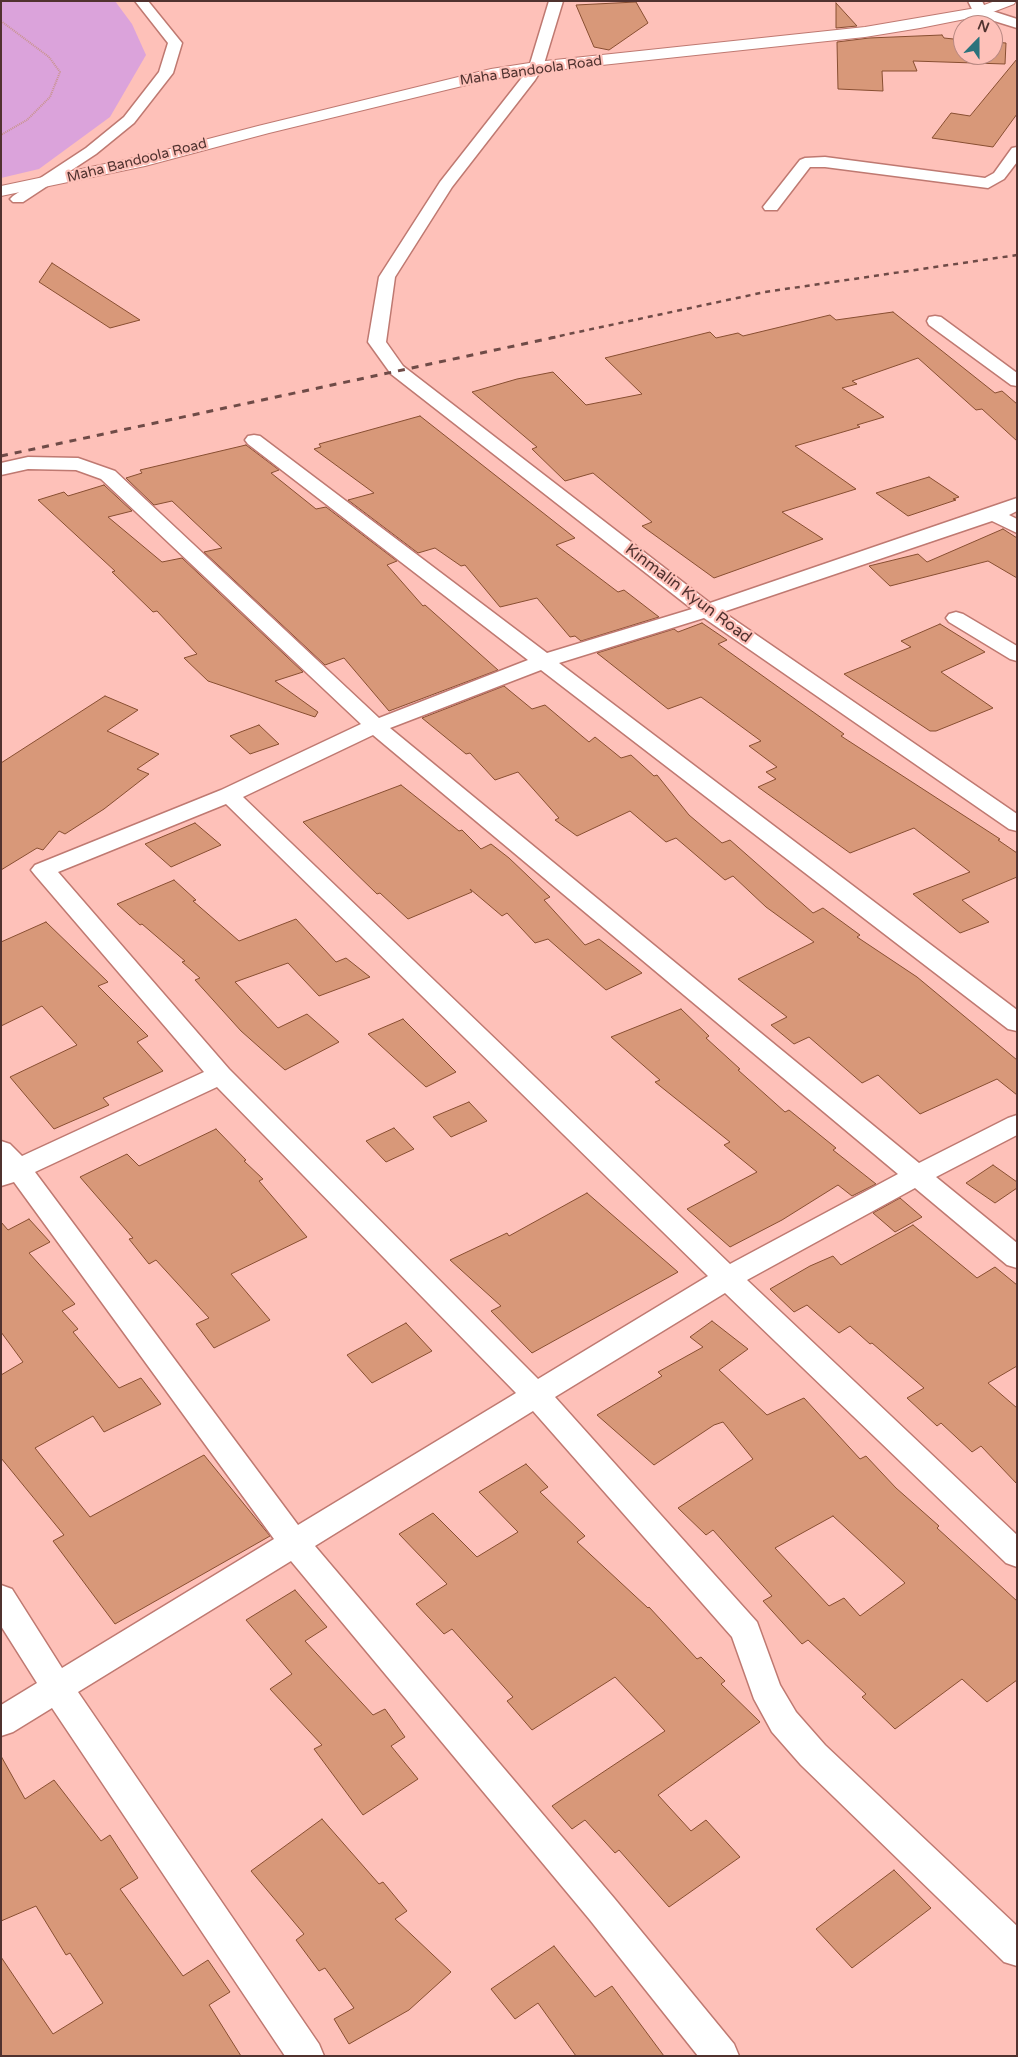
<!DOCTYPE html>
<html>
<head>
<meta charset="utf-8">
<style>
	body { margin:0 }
	#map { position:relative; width:1018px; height:2057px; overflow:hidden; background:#fec1b9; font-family:"Varela Round",sans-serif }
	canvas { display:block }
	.frame { position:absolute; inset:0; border:2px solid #50322f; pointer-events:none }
	.north { position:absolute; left:953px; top:15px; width:50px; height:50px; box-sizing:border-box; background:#fec1b9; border:1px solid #b88882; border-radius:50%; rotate:22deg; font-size:14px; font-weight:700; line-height:20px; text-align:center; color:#50322f }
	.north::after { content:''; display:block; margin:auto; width:18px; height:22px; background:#2a737c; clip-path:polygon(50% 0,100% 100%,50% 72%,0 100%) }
</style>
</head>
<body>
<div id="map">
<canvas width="1018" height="2057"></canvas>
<div class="frame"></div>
<div class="north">N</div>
</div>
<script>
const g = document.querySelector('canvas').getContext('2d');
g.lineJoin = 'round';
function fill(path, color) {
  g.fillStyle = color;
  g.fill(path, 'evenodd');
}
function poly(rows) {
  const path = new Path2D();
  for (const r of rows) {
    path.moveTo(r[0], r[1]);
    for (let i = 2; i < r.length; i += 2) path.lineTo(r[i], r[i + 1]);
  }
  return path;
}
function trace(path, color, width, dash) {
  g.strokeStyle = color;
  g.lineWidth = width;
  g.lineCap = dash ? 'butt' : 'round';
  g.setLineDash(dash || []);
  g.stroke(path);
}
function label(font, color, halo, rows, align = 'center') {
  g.font = font + ' "Varela Round",sans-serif';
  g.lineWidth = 4.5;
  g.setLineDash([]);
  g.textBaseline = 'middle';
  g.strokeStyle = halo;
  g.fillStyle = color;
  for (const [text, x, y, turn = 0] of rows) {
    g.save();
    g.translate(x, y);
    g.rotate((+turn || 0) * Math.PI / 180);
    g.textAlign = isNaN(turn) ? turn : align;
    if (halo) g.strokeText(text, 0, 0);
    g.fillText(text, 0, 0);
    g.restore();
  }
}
fill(poly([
	[1,1,115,1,132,24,146,55,110,117,39,169,1,178]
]), '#dba3db');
const building = poly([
	[636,2,648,23,609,50,594,47,576,5,636,2],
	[836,3,857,26,836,28,836,3],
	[942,35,944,38,963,40,963,55,993,55,993,42,1006,43,1005,64,913,61,917,71,882,71,883,91,838,89,837,42,869,38,942,35],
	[1017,59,1017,114,993,147,932,138,951,113,970,116,1017,59],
	[52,263,140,320,110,328,39,282,52,263],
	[893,312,995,393,1002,391,1017,404,1017,441,982,409,976,410,918,358,852,381,857,384,842,388,884,417,857,425,860,427,795,446,856,489,782,512,823,539,714,578,642,526,652,522,593,473,565,481,532,449,537,447,472,392,517,379,553,372,586,405,642,394,605,358,710,332,716,338,738,333,743,336,830,315,836,320,893,312],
	[420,416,575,538,556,545,618,592,624,590,659,617,581,641,575,636,570,637,537,598,500,607,465,565,461,566,435,548,418,553,348,500,374,493,314,449,321,447,319,444,420,416],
	[246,445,279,470,271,473,316,509,326,507,397,561,387,565,423,606,425,605,498,670,389,711,344,658,325,665,204,552,222,548,172,501,154,505,126,478,142,473,140,470,246,445],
	[929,477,959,497,953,499,956,500,908,516,876,493,929,477],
	[104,485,132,511,108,517,162,562,182,558,303,672,275,681,318,712,315,717,208,681,184,658,197,654,157,611,153,612,112,572,115,571,38,500,64,492,68,496,104,485],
	[1003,529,1017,538,1017,578,988,561,890,586,869,566,918,554,927,562,1003,529],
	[702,623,727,640,718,644,844,734,841,736,1000,839,998,840,1017,853,1017,877,962,900,989,922,960,933,913,894,970,872,914,828,850,853,758,787,776,779,766,772,777,767,749,746,761,741,701,697,668,709,597,653,674,629,678,632,702,623],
	[940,624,985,652,941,672,993,708,936,731,930,731,844,674,911,647,901,641,940,624],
	[504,686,532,709,545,705,589,742,595,737,621,758,631,755,654,776,657,775,689,815,722,843,730,840,813,913,823,908,860,935,857,937,917,977,1017,1060,1017,1095,997,1079,920,1114,878,1075,862,1083,809,1037,794,1044,771,1025,787,1017,738,979,814,942,766,907,733,876,725,880,676,838,666,842,630,811,577,836,555,820,559,818,518,772,495,780,470,753,466,754,422,718,504,686],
	[105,696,138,710,107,731,159,754,137,769,149,774,104,809,65,834,59,831,43,850,37,848,1,870,1,763,105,696],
	[259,725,279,744,250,754,230,736,259,725],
	[401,785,459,831,462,830,481,849,491,844,509,858,550,897,544,900,585,945,599,939,642,973,606,990,548,939,535,943,507,913,502,916,470,889,472,892,408,919,380,893,377,894,303,822,401,785],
	[195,823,221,845,171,867,145,844,195,823],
	[174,880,196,900,193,901,239,941,296,919,336,962,346,958,370,977,319,996,288,963,235,982,278,1028,307,1014,339,1042,285,1070,241,1031,195,980,200,978,182,962,185,961,142,924,140,925,117,904,174,880],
	[46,922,108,982,98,986,148,1036,137,1042,163,1071,103,1098,109,1105,54,1129,10,1077,77,1045,42,1006,1,1026,1,942,46,922],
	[681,1009,709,1036,706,1038,740,1069,738,1070,785,1112,789,1110,836,1148,833,1150,876,1184,852,1196,838,1185,782,1220,730,1247,687,1209,757,1172,724,1145,730,1142,655,1082,660,1080,611,1037,681,1009],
	[403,1019,456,1072,426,1087,368,1034,403,1019],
	[469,1102,487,1121,451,1137,433,1117,469,1102],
	[394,1128,414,1149,386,1162,366,1141,394,1128],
	[216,1129,246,1160,244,1161,263,1179,259,1181,307,1237,231,1274,270,1320,214,1348,196,1324,209,1318,156,1260,149,1264,129,1239,133,1238,80,1177,127,1154,139,1166,216,1129],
	[993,1165,1017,1182,1017,1188,995,1203,966,1183,993,1165],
	[587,1193,678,1272,532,1353,491,1311,501,1306,450,1260,507,1233,509,1236,587,1193],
	[900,1198,922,1217,895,1232,873,1213,900,1198],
	[29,1219,50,1242,29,1253,75,1304,62,1311,78,1329,73,1332,119,1388,141,1378,161,1404,104,1432,93,1416,35,1448,90,1517,204,1455,270,1536,115,1624,53,1541,64,1535,1,1458,1,1375,23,1362,1,1332,1,1222,8,1230,29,1219],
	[913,1225,977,1278,995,1267,1017,1285,1017,1366,988,1383,1017,1408,1017,1484,981,1446,972,1452,941,1423,937,1426,907,1398,924,1388,872,1343,870,1344,850,1326,839,1333,807,1305,794,1312,770,1289,810,1266,833,1256,841,1265,913,1225],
	[712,1321,748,1349,719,1370,767,1415,804,1398,860,1459,866,1456,896,1488,939,1526,937,1528,1017,1601,1017,1680,987,1702,962,1679,895,1729,862,1697,866,1694,808,1640,802,1644,763,1601,772,1596,713,1530,706,1535,678,1508,753,1459,723,1422,714,1425,654,1465,597,1415,662,1376,658,1372,703,1347,690,1337,712,1321],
	[833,1516,905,1583,860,1616,844,1598,829,1606,775,1548,833,1516],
	[406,1323,432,1351,372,1383,347,1355,406,1323],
	[526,1464,548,1487,540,1492,585,1536,577,1542,648,1608,649,1607,697,1659,701,1657,725,1681,721,1684,760,1722,658,1795,691,1831,706,1820,740,1857,669,1907,619,1850,615,1853,585,1820,572,1829,552,1806,665,1731,615,1677,532,1730,507,1701,513,1697,452,1629,444,1634,416,1604,447,1584,399,1534,433,1513,477,1557,518,1532,479,1492,526,1464],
	[295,1590,327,1627,305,1641,373,1715,385,1709,405,1737,391,1746,418,1779,363,1815,314,1749,322,1745,270,1689,292,1674,246,1620,295,1590],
	[1,1756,25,1799,54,1780,101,1841,110,1835,138,1878,120,1889,183,1976,208,1960,230,1992,209,2005,241,2056,1,2056,1,1957,53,2034,103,2003,70,1953,66,1955,36,1906,1,1921,1,1756],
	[322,1819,379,1884,383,1882,407,1911,395,1919,451,1972,409,2010,349,2044,334,2019,354,2008,325,1968,319,1971,296,1940,304,1934,251,1871,322,1819],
	[894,1870,931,1908,852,1968,816,1929,894,1870],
	[554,1946,595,1997,612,1986,664,2056,576,2056,538,2003,515,2019,491,1989,554,1946]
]);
fill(building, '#d89879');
trace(building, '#884e31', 1);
const street = poly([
	[135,1,148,1,182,43,173,73,134,123,96,154,23,202,13,202,10,199,13,196,86,148,124,117,159,72,168,43,135,1],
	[549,1,563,1,543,67,535,80,452,187,395,277,386,342,403,366,710,603,1017,498,1017,511,1009,515,1017,519,1017,533,992,521,723,612,1017,814,1017,831,1009,829,704,618,559,663,1017,1010,1017,1031,1008,1029,541,670,390,728,919,1163,1008,1118,1017,1115,1017,1135,936,1177,1017,1243,1017,1268,1007,1265,915,1188,747,1280,1017,1535,1017,1567,1006,1563,725,1293,555,1397,757,1622,780,1685,796,1712,825,1745,1017,1926,1017,1966,1004,1962,801,1765,772,1732,754,1699,732,1637,533,1411,315,1546,614,1898,734,2044,739,2056,698,2056,590,1920,291,1561,78,1692,319,2044,324,2056,285,2056,52,1708,13,1732,1,1736,1,1705,37,1683,1,1626,1,1585,12,1589,62,1668,274,1539,14,1182,1,1186,1,1141,10,1144,22,1156,204,1072,35,875,31,870,35,865,221,790,361,724,101,479,76,470,28,469,1,475,1,463,28,457,78,458,115,471,379,718,528,660,248,444,245,440,248,436,254,435,260,436,547,653,692,609,391,374,368,342,379,277,440,182,524,75,529,67,549,1],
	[373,735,898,1174,730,1264,243,797,373,735],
	[226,804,708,1276,538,1379,229,1069,58,872,226,804],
	[217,1087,516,1393,298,1525,35,1172,217,1087],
	[968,1,982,1,986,9,1017,19,1017,28,975,15,968,1],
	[1017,147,1017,162,1004,179,988,188,825,167,810,167,777,210,765,210,763,207,800,160,805,158,825,157,985,178,994,173,1012,148,1017,147],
	[935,316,941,317,1017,373,1017,386,1011,385,929,325,927,321,929,317,935,316],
	[956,612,963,614,1017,646,1017,661,1010,659,949,622,946,618,949,614,956,612]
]);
const secondary = poly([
	[995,1,1016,1,1014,4,985,15,920,28,865,37,536,72,491,79,269,133,145,166,1,196,1,186,143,156,258,126,491,69,536,62,865,27,976,8,995,1]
]);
trace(street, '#bf7971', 3);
trace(secondary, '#bf7971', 2);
trace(poly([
	[1,21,49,57,60,72,50,97,27,120,1,135]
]), '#c8948e', 2, [1, 1]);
fill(street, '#fff');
fill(secondary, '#fff');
trace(poly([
	[550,338,765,292,1017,255]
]), '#6f4b47', 2.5, [5, 5]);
trace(poly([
	[1,456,556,337]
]), '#6f4b47', 3, [7, 7]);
label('14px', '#50322f', '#fec1b9', [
	["Maha Bandoola Road",531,71,-8],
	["Maha Bandoola Road",137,161,-14]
]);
label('16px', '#50322f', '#fec1b9', [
	["Kinmalin Kyun Road",688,594,37]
]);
</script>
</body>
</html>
